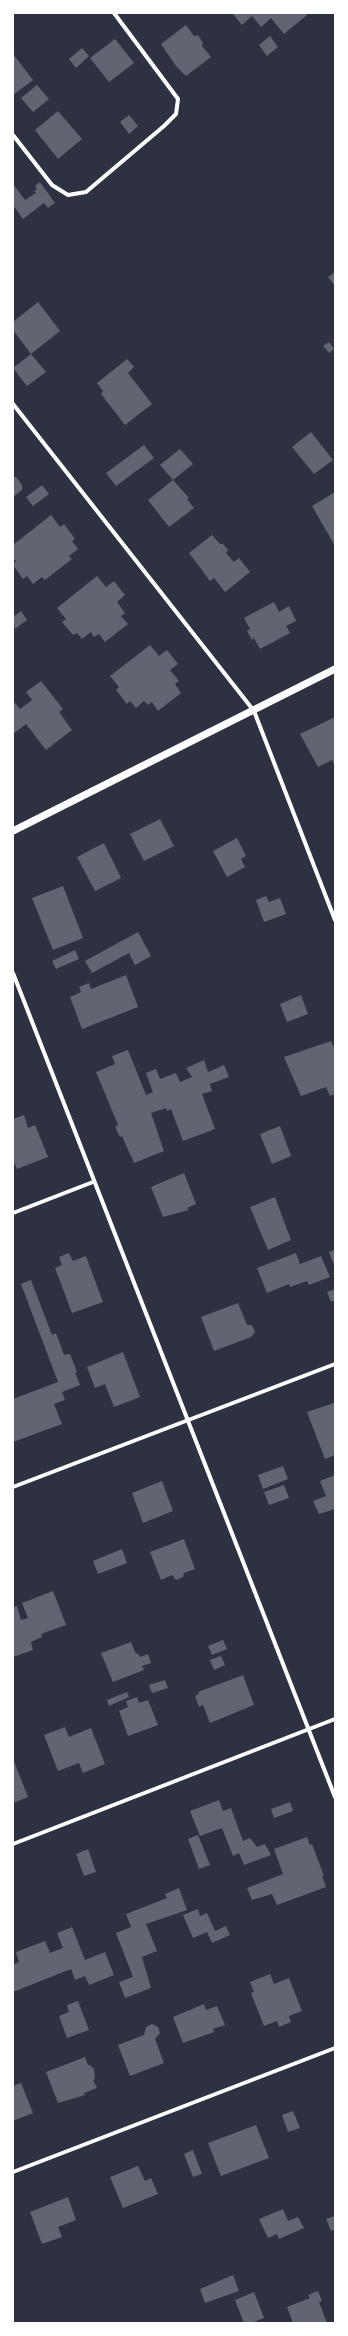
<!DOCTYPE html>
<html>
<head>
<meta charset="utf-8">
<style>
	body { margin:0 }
	#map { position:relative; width:348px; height:2336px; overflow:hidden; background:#2d3142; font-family:Rubik,sans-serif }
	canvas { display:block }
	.frame { position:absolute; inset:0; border:14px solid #fff; pointer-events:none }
</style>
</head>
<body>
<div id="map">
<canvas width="348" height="2336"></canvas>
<div class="frame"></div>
</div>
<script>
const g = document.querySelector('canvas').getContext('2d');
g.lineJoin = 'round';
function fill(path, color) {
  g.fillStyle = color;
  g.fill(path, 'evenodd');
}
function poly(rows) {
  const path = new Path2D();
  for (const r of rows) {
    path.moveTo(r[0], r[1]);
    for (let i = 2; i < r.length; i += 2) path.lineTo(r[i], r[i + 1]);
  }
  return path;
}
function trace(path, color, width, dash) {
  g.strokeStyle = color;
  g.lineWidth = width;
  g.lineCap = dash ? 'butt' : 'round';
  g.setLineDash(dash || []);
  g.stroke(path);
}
fill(poly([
	[232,13,306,13,307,15,284,34,271,18,261,27,252,16,242,25],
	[186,25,194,36,198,35,203,43,202,46,211,57,186,76,176,66,161,44],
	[270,36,278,47,267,56,259,45],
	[115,39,134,63,109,82,90,58],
	[82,48,89,56,76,68,69,59],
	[13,54,33,80,13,95],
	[37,85,49,99,33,112,21,98],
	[58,111,82,139,58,159,35,130],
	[129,115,138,126,129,134,120,122],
	[40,182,55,203,48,208,44,203,23,219,13,205,13,184,25,200,36,193,34,191,37,189,35,186],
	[335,272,335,286,328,277],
	[38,302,60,331,31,354,46,372,27,386,13,368,31,354,13,330,13,322],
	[329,342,334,349,329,353,323,346],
	[127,359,134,367,128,373,152,404,125,425,101,394,103,391,97,383],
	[311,432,333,460,314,474,292,447],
	[144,445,154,458,116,486,106,473],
	[180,449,193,464,173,480,189,498,187,499,194,508,169,527,148,500,173,480,160,465],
	[13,477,16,477,22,485,22,490,13,497],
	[42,485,49,494,33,506,26,497],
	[335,492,335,546,312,506],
	[51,515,60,527,64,524,75,539,72,541,78,549,69,556,72,559,45,580,42,577,33,584,27,576,23,579,13,565,16,561,13,558,13,545],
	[212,535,220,544,223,544,228,550,226,553,234,562,239,558,250,572,225,592,214,578,210,581,189,553],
	[97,576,106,587,114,581,125,595,117,602,125,613,121,616,128,624,105,642,99,634,94,637,91,632,82,639,77,633,73,635,62,622,66,619,57,608],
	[274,602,279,612,289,606,296,621,286,626,290,633,260,649,254,638,252,640,247,631,250,629,244,618],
	[21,611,27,620,15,629,13,617],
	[150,645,159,656,167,650,178,664,170,670,179,681,175,684,181,693,158,711,152,702,148,705,144,701,136,708,130,701,127,704,116,690,119,687,110,676],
	[41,681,63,709,59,712,72,730,46,750,26,724,13,734,13,701,20,709,32,700,26,692],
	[335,717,335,766,332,760,318,767,300,734],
	[160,819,174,846,144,861,130,834],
	[237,838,246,856,241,859,245,867,227,877,213,851],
	[104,843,121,878,95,891,77,857],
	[63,886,83,938,53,950,32,898],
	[266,896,269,902,280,898,286,914,264,922,256,900],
	[138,932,151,956,135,965,129,953,92,973,85,961],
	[75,950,79,959,56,969,52,961],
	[126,975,138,1007,82,1029,70,997,81,992,79,987,89,983,91,989],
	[301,995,308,1014,287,1022,280,1004],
	[331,1041,335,1050,335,1094,330,1096,326,1087,301,1096,284,1057],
	[128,1050,146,1095,153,1092,146,1073,156,1069,160,1079,176,1073,180,1082,192,1077,186,1068,204,1060,208,1072,224,1065,229,1077,210,1084,212,1091,202,1094,215,1129,183,1141,171,1109,167,1111,166,1108,151,1113,164,1151,134,1163,122,1136,120,1137,115,1127,118,1125,96,1072,115,1064,112,1056],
	[24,1115,28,1128,35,1125,48,1157,17,1169,13,1160,13,1119],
	[280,1126,291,1156,272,1164,260,1134],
	[184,1173,196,1204,187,1208,189,1210,163,1217,151,1187],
	[275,1197,291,1240,268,1250,250,1207],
	[335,1250,335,1267,329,1252],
	[69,1253,73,1261,86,1256,103,1302,72,1313,55,1268,62,1265,59,1257],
	[296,1253,300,1264,321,1256,330,1277,309,1285,307,1281,290,1287,289,1284,267,1293,257,1268],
	[31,1280,52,1335,56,1333,64,1355,70,1354,77,1372,75,1373,80,1385,62,1392,65,1400,54,1404,62,1424,13,1442,13,1399,58,1382,21,1284],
	[335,1289,335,1300,331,1302,327,1292],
	[238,1303,247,1325,252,1325,255,1332,251,1337,214,1351,201,1317],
	[123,1352,140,1397,114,1407,105,1384,95,1388,87,1367],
	[334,1403,335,1455,325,1459,307,1412],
	[283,1466,288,1479,263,1489,258,1475],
	[335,1475,335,1509,319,1514,313,1501,326,1496,320,1481],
	[162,1481,173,1511,143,1523,132,1493],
	[284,1485,289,1498,269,1505,264,1492],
	[184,1539,195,1569,184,1573,183,1577,176,1580,172,1575,161,1580,150,1552],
	[122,1549,127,1563,98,1574,93,1561],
	[53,1591,66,1625,41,1634,42,1637,31,1642,33,1650,13,1657,13,1607,17,1606,21,1620,28,1618,22,1603],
	[223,1640,227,1649,212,1655,208,1646],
	[131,1642,136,1654,138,1653,140,1657,148,1654,151,1663,142,1666,144,1670,113,1682,101,1653],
	[221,1656,225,1665,214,1670,210,1660],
	[243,1675,254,1705,210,1723,203,1705,199,1707,195,1696,199,1694,198,1692],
	[165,1680,168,1688,152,1693,149,1685],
	[127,1692,129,1697,109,1706,107,1700],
	[137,1697,139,1703,148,1700,158,1725,128,1736,119,1711,128,1707,126,1701],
	[65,1727,69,1737,91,1728,105,1764,83,1773,79,1763,58,1771,44,1735],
	[13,1759,28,1797,13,1803],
	[219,1800,223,1811,231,1808,243,1841,250,1838,257,1847,265,1844,271,1855,244,1865,239,1853,233,1856,222,1828,200,1836,190,1811],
	[290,1802,293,1811,274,1818,271,1809],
	[198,1835,210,1865,199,1869,188,1839],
	[307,1837,310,1845,312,1844,324,1876,322,1876,326,1887,277,1905,272,1894,252,1900,247,1888,283,1874,274,1849],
	[88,1849,96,1872,84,1876,76,1854],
	[179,1888,187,1910,146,1924,157,1951,142,1957,151,1988,125,1998,119,1982,133,1977,116,1933,131,1927,126,1914,167,1898,165,1894],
	[198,1909,200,1916,207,1913,215,1931,226,1926,230,1935,212,1943,207,1932,193,1938,183,1915],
	[72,1927,85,1960,105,1952,114,1975,89,1985,85,1976,75,1980,71,1969,13,1992,13,1965,19,1962,16,1952,45,1941,50,1953,63,1948,57,1933],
	[270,1974,274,1984,289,1978,302,2011,289,2016,291,2022,279,2027,277,2021,264,2026,251,1993,254,1992,250,1982],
	[78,2001,89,2030,67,2038,59,2016,69,2012,67,2005],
	[204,2004,206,2010,217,2006,225,2025,213,2029,214,2032,183,2043,173,2017],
	[152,2024,158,2027,160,2033,155,2039,164,2063,130,2076,118,2045,144,2035,146,2027],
	[85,2057,88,2065,90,2065,94,2069,95,2079,93,2080,97,2088,84,2093,85,2095,58,2103,46,2072],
	[21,2083,33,2113,13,2121,13,2086],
	[293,2111,300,2128,288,2132,282,2115],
	[256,2125,269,2158,221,2176,208,2143],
	[193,2150,202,2174,193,2177,184,2154],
	[138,2166,145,2181,151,2178,158,2194,123,2208,110,2177],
	[68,2197,76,2220,58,2227,62,2237,42,2244,30,2212],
	[283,2209,288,2221,298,2217,304,2228,279,2239,277,2234,268,2238,259,2219],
	[335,2216,335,2229,331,2231,326,2219],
	[233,2275,239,2291,205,2303,200,2289],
	[318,2291,322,2301,319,2302,327,2323,293,2323,287,2307,310,2298,308,2295],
	[254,2292,264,2318,251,2323,244,2323,235,2300]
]), '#626471');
trace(poly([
	[13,135,52,185,68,195,86,192,164,126,176,114,178,99,114,13],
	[13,404,254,711,335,920],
	[13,973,335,1797],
	[13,1213,93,1182],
	[13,1487,335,1364],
	[13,1844,335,1719],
	[13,2172,335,2048]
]), '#fff', 4);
trace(poly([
	[13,831,335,669]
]), '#fff', 7);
</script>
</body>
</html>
